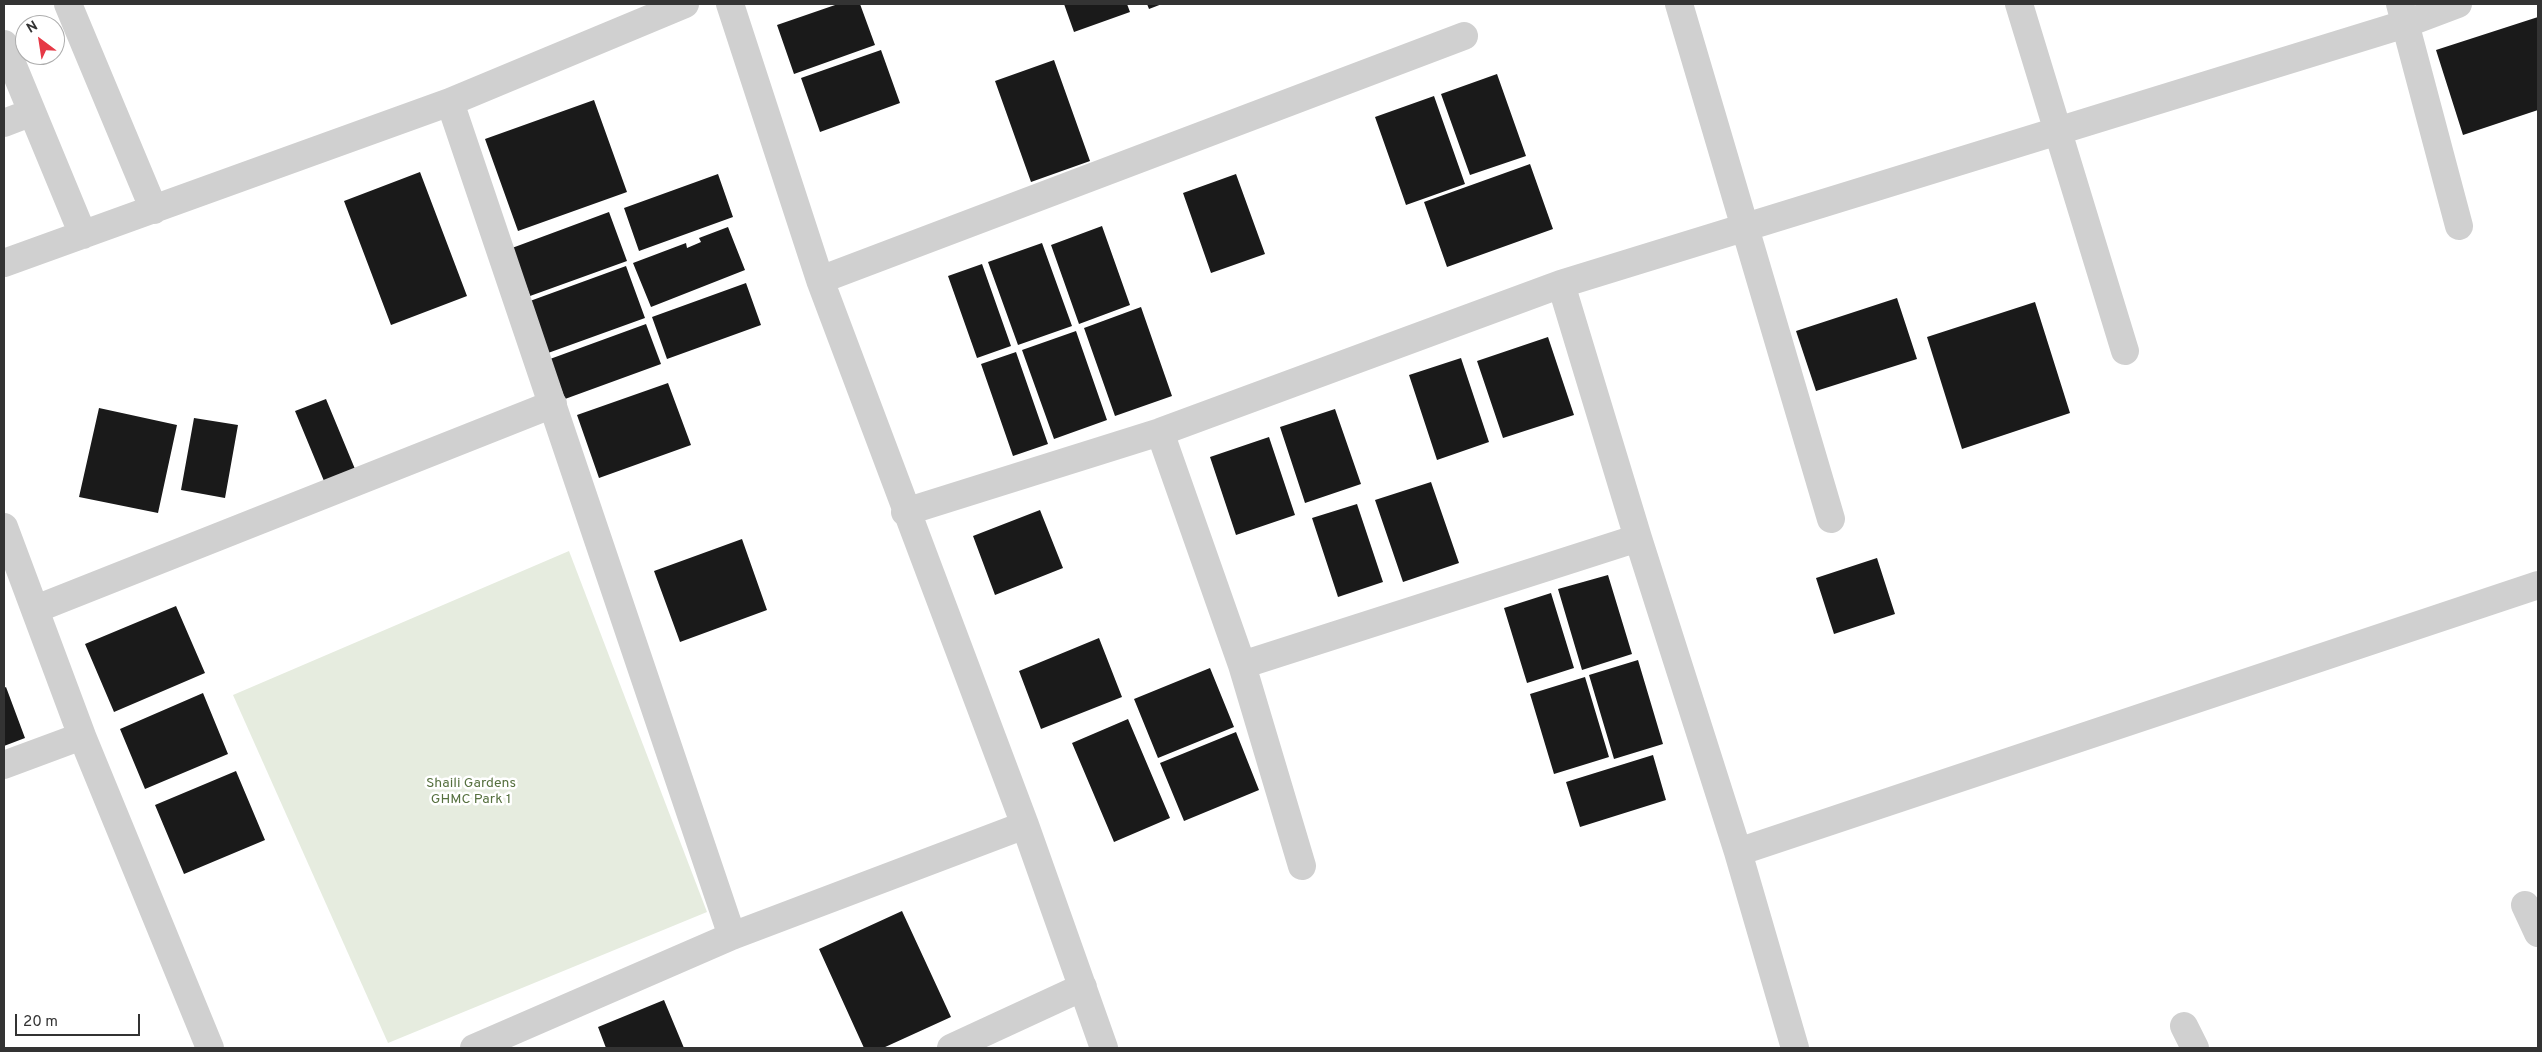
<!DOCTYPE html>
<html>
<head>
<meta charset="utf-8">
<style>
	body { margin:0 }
	#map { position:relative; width:2542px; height:1052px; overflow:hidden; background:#fff; font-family:Overpass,sans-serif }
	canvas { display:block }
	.frame { position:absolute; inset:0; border:5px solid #333; pointer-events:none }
	.north { position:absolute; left:15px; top:15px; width:50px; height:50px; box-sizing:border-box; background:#fff; border:1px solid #adadad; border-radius:50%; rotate:329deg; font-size:14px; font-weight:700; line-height:20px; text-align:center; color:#333 }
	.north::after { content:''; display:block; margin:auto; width:18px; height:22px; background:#e63946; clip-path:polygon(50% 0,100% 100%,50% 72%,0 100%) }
	.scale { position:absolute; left:15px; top:1014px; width:125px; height:22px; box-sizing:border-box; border:2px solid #333; border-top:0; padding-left:6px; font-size:15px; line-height:18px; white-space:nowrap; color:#333; -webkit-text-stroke:4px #fff; paint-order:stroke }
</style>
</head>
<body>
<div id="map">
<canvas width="2542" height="1052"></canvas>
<div class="frame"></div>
<div class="north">N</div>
<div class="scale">20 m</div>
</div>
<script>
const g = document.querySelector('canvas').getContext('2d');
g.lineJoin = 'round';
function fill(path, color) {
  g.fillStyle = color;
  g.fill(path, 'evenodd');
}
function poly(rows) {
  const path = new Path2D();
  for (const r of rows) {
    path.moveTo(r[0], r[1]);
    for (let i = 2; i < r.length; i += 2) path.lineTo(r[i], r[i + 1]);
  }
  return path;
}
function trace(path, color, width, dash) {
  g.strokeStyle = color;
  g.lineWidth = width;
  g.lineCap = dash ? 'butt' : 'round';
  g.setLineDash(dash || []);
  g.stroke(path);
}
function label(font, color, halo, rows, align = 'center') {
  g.font = font + ' Overpass,sans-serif';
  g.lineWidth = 5;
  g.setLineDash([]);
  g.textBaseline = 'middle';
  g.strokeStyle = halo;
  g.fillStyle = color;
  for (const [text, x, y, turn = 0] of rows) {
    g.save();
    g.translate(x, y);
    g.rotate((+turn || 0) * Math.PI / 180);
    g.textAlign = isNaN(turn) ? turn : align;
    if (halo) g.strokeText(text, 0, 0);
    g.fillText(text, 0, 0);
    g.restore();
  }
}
fill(poly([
	[569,551,707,912,388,1043,233,695]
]), '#e6ecdf');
fill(poly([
	[838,4,860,4,875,45,794,74,777,25],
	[1064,4,1127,4,1130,12,1074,32],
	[1147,4,1162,4,1149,9],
	[2538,17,2538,110,2463,135,2436,50],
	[881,50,900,103,820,132,801,78],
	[1054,60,1090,161,1031,182,995,81],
	[1497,74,1526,156,1470,175,1441,94],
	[1434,96,1465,184,1406,205,1375,117],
	[594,100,627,192,518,231,485,139],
	[1530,164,1553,229,1447,267,1424,202],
	[420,172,467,296,391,325,344,201],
	[718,174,733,217,639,251,624,208],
	[1236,174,1265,254,1211,273,1183,193],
	[609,212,627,261,530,296,512,248],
	[1102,226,1130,305,1079,324,1051,245],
	[728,227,745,270,651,307,633,263,686,243,687,248,701,242,699,238],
	[1042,243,1072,326,1018,345,988,262],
	[982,264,1011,346,977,358,948,276],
	[626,266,645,318,548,353,530,301],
	[746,283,761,325,667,359,652,317],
	[1897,298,1917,359,1816,391,1796,331],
	[2035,302,2070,413,1962,449,1927,337],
	[1141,307,1172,396,1115,416,1084,328],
	[646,324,661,364,565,399,550,359],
	[1076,331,1107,420,1054,439,1022,350],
	[1548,337,1574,415,1503,438,1477,361],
	[1016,352,1048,444,1013,456,981,364],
	[1461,358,1489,442,1437,460,1409,375],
	[668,383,691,445,599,478,577,415],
	[326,399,355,469,324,481,295,411],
	[99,408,177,425,158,513,79,497],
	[1335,409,1361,484,1305,503,1280,427],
	[194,418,238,425,225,498,181,490],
	[1269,437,1295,515,1236,535,1210,457],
	[1431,482,1459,563,1403,582,1375,500],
	[1357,504,1383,582,1338,597,1312,518],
	[1040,510,1063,568,995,595,973,536],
	[742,539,767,610,680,642,654,571],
	[1877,558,1895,614,1834,634,1816,578],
	[1608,575,1632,654,1582,670,1558,589],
	[1551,593,1574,668,1527,683,1504,608],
	[176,606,205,673,114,712,85,644],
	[1099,638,1122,697,1041,729,1019,671],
	[1638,660,1663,744,1614,759,1589,675],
	[1210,668,1234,727,1158,758,1134,699],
	[1585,677,1609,757,1554,774,1530,694],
	[6,687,25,738,4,746,4,688],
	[203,693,228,754,145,789,120,729],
	[1128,719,1170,818,1114,842,1072,743],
	[1236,732,1259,790,1184,821,1160,763],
	[1653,755,1666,800,1580,827,1566,782],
	[236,771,265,840,184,874,155,805],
	[902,911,951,1017,883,1048,864,1048,819,949],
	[664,1000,684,1048,606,1048,598,1027]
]), '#1a1a1a');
trace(poly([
	[68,4,154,210],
	[730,4,820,280,1025,825,1104,1048],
	[1679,4,1831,519],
	[2019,4,2125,351],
	[2400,4,2459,226],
	[4,44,83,235],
	[450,102,732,936],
	[4,123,30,113],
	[4,263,450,102,685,4],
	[820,280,1464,36],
	[1561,284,1638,538,1738,852,1795,1048],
	[1160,432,1242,665,1302,866],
	[905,512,1160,432,1561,284,2405,24,2458,4],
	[4,527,82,736,210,1048],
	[36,609,553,404],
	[1242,665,1638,538],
	[4,765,82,736],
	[1738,852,2538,585],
	[2525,905,2538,933],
	[2184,1026,2195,1048],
	[474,1048,732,936,1025,825],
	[951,1048,1083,987]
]), '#d0d0d0', 28);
label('14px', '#56703f', '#fff', [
	["Shaili Gardens",471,784],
	["GHMC Park 1",471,800]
]);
</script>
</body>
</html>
